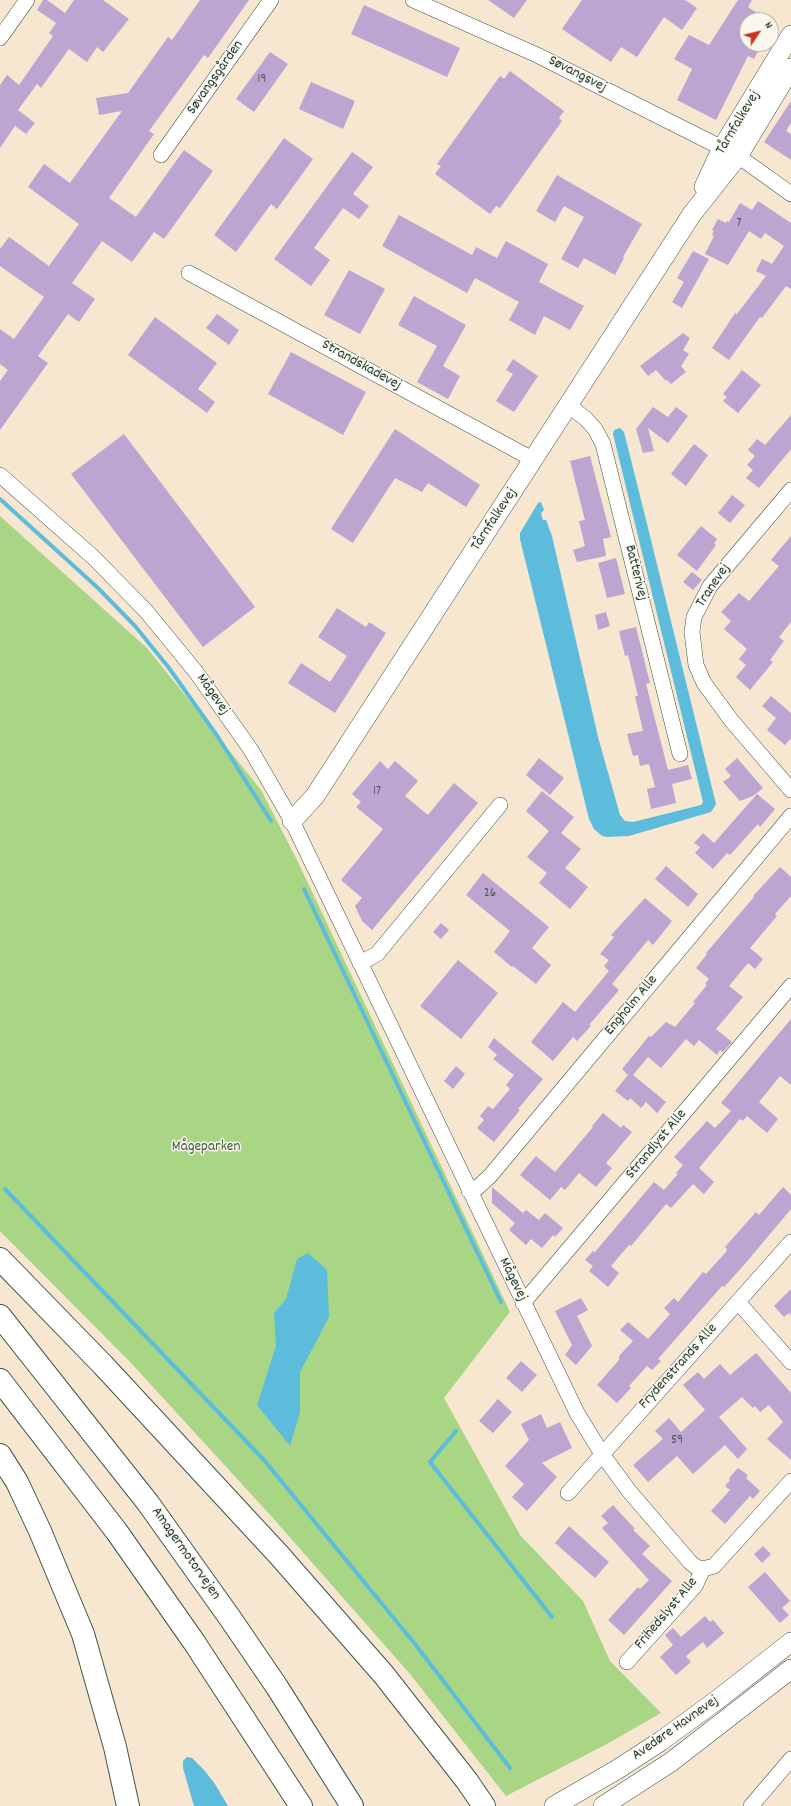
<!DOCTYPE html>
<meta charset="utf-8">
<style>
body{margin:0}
#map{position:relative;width:791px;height:1806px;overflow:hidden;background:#f7e6d0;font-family:Dekko,sans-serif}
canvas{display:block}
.north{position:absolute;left:739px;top:12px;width:40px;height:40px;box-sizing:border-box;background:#fbf7ec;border:1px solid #a3ada2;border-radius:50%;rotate:55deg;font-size:11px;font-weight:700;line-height:16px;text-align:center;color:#1f3d34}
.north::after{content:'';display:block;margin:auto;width:14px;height:18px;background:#c8321e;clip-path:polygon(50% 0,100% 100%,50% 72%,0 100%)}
</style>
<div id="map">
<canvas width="791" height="1806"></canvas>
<div class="north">N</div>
</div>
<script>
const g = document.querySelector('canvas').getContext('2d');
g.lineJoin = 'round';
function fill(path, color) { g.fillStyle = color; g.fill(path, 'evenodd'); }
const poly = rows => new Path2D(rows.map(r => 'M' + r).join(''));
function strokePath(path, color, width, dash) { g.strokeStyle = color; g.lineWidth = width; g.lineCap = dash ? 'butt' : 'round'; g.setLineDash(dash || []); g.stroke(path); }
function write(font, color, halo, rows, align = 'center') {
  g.font = font + ' Dekko,sans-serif'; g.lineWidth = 3; g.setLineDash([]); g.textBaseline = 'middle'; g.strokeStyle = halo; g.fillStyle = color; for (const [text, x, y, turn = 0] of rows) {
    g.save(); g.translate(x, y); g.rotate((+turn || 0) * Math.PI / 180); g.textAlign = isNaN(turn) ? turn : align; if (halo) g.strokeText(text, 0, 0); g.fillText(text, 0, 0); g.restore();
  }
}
fill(poly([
 [0,516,147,648,261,790,298,862,510,1312,444,1398,520,1535,583,1601,610,1661,661,1713,605,1745,506,1796,410,1674,272,1517,132,1364,0,1231]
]), '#a8d684');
fill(poly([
 [620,428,624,432,652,544,716,804,711,812,629,836,607,837,602,836,594,829,589,819,520,539,520,533,538,503,541,502,544,510,541,513,542,517,543,520,546,520,552,536,598,737,620,815,625,821,633,822,701,805,703,802,613,434,614,430],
 [308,1253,327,1270,329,1317,300,1372,300,1412,290,1446,257,1405,276,1346,274,1313,286,1299,297,1259],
 [187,1757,192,1758,204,1770,215,1784,228,1806,194,1806,183,1768,183,1761]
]), '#5dbcdc');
strokePath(poly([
 [0,499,98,588,135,626,169,668,218,737,271,821],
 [304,889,501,1302],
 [5,1189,264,1460,415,1644,510,1768],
 [456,1431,430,1462,552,1617]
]), '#5dbcdc', 4);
fill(poly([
 [43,0,47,0,65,13,74,0,103,0,129,19,103,52,97,47,87,62,69,49,41,88,37,84,18,110,35,123,26,134,15,126,0,148,0,85,7,75,19,85,53,36,49,33,56,23,37,10],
 [200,0,249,0,208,58,204,55,149,131,154,134,109,198,136,217,184,150,213,171,164,239,154,232,132,262,102,241,72,283,95,299,79,322,68,314,38,356,48,363,0,430,0,381,8,370,0,364,0,329,14,339,44,297,0,266,0,249,9,237,49,266,79,224,28,187,44,164,70,183,122,111,99,115,96,98,128,93,168,37,172,40],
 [488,0,527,0,514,18],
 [582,0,685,0,697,8,682,30,664,17,637,57,621,47,611,62,562,29],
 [738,0,752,0,748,7,768,20,747,20,747,44,762,44,754,59,748,56,716,120,677,100,692,69,674,59,689,35,709,45],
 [364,5,460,48,447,77,351,34],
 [270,52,288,64,254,112,236,99],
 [510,71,564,111,559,118,562,121,500,208,496,206,490,214,435,174,441,166,437,164,500,76,504,79],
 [311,82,355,101,343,129,299,109],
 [791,101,791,123,786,131,791,134,791,160,764,142],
 [284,138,313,159,277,209,271,204,236,252,214,235],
 [352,152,373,167,353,194,369,206,359,219,343,208,314,248,330,260,311,286,274,259],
 [557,175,642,224,623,257,624,258,615,275,584,258,578,268,561,259,584,217,564,206,555,222,536,211],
 [758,201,791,223,791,289,786,286,762,318,760,317,729,360,712,348,735,313,737,314,766,276,756,271,762,259,772,264,784,246,765,233,761,239,749,231,728,265,705,254,714,236,712,235,714,231,712,230,718,219,726,223,727,221,729,222,740,203,752,210],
 [399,215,472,255,476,247,497,258,506,241,548,264,539,282,584,306,570,330,544,316,535,335,509,320,519,302,475,278,467,293,382,246],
 [693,251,709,259,682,308,672,302,684,282,677,278],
 [349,270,385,289,360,334,324,315],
 [414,296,466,325,443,366,460,376,448,399,417,382,437,346,398,325],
 [217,314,239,330,229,345,206,328],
 [155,317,217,363,198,389,215,402,207,413,128,355],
 [683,333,690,338,683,350,689,354,681,366,686,372,671,384,667,380,666,381,656,370,648,376,640,366],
 [291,352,366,392,343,435,268,394],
 [513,359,538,376,514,412,496,401,513,374,506,370],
 [742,370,761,385,738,413,723,401,727,397,723,394],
 [653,407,668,417,676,407,688,416,668,443,648,428,654,451,643,453,636,429],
 [791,415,791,449,759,488,746,478,753,470,747,465,755,456,748,450,757,439,765,445],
 [395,429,480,485,466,507,428,483,422,492,395,478,353,543,331,529],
 [124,434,255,607,203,647,71,474],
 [694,444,708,455,686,486,671,474],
 [590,456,611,537,603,539,606,556,577,562,573,550,585,546,579,521,585,520,570,461],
 [732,495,745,505,730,523,718,513],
 [701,526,717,539,714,544,716,545,697,571,677,555],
 [791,536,791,622,779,637,784,641,770,660,773,662,750,690,736,677,746,665,739,659,747,649,724,629,731,621,721,612,739,593,749,601,779,566,771,560],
 [616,558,625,594,607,598,598,563],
 [692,572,702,580,693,590,683,582],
 [337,608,366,627,369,622,386,633,335,713,288,683,301,663,330,682,347,656,318,637],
 [606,612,610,626,598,630,595,615],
 [636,627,650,683,646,684,668,770,688,765,692,779,672,784,676,803,651,809,647,789,655,787,649,764,640,766,638,755,633,756,627,734,643,731,635,696,638,696,628,655,625,656,619,631],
 [771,696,791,713,791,738,785,745,767,730,776,718,762,706],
 [539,758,564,778,550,795,526,775],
 [737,758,763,788,753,796,740,801,723,782,731,776,725,769],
 [380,761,388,769,395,761,418,781,405,796,428,815,454,783,478,803,372,930,362,921,355,906,362,898,341,880,383,829,356,807,361,802,352,794],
 [542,791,574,817,561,833,581,849,565,868,588,887,570,909,539,883,547,873,527,857,549,831,526,811],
 [757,794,775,809,760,827,758,824,730,855,727,853,713,869,695,853,700,847,694,843,703,833,714,843],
 [666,866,698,894,688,907,655,879],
 [780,867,791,877,791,896,775,914,777,916,750,948,763,959,755,969,748,963,729,986,743,997,716,1029,732,1042,723,1052,720,1050,717,1055,699,1040,694,1046,686,1039,661,1068,648,1057,633,1075,666,1102,657,1113,646,1102,641,1108,630,1098,628,1101,615,1091,628,1075,622,1069,649,1036,651,1037,666,1022,675,1027,695,1003,693,1002,707,985,705,984,709,979,696,968,707,954,706,953,754,897,753,896],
 [483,873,549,927,532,948,551,965,536,984,513,966,512,967,494,952,510,931,466,895],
 [645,898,672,921,653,945,648,940,612,984,619,990,589,1025,591,1026,577,1041,573,1037,553,1061,531,1042,563,1002,575,1012,609,971,604,966,609,960,600,954,614,937,611,935],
 [441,923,449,930,441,939,433,932],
 [458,960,498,993,461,1039,420,1006],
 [791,1019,791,1085,780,1076,759,1102,778,1119,767,1133,747,1116,743,1121,740,1119,699,1168,714,1182,704,1194,693,1184,671,1208,666,1204,631,1246,629,1245,611,1266,619,1273,608,1287,589,1271,593,1266,585,1260,593,1251,595,1252,654,1182,664,1190,678,1174,676,1173,683,1165,674,1157,707,1121,715,1128,731,1111,721,1103],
 [494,1038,543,1079,518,1109,520,1110,494,1142,477,1128,484,1120,480,1116,488,1106,493,1109,510,1089,506,1085,514,1075,493,1059,497,1055,488,1047],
 [456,1066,465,1074,453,1089,444,1081],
 [603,1113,621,1128,623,1125,632,1132,606,1163,612,1168,596,1187,579,1173,565,1190,561,1187,550,1200,520,1175,536,1156,555,1172,593,1127,592,1126],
 [492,1187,523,1213,526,1210,539,1220,545,1213,563,1228,555,1237,553,1235,542,1248,531,1239,526,1245,509,1230,515,1223,492,1203],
 [783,1187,791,1195,791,1209,744,1265,724,1287,722,1286,658,1359,661,1361,652,1370,647,1366,629,1386,631,1388,617,1403,597,1385,619,1360,619,1356,633,1341,620,1330,628,1322,648,1339,670,1314,664,1308,674,1298,678,1302,703,1272,706,1274,726,1252,727,1249,725,1247,756,1212,759,1215],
 [791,1289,791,1315,789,1313,784,1317,774,1306],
 [581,1298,588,1310,577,1316,592,1346,576,1365,565,1355,572,1345,555,1311],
 [756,1353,791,1393,791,1460,767,1439,783,1422,769,1405,760,1412,755,1406,753,1408,742,1397,719,1417,747,1449,738,1459,725,1445,693,1474,677,1456,648,1482,633,1465,663,1439,655,1431,669,1418,681,1432,705,1410,683,1385,698,1372,704,1379,720,1364,730,1375],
 [521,1361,537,1375,522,1392,506,1378],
 [498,1399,512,1412,493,1433,479,1421],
 [541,1414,547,1428,560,1422,572,1448,542,1463,557,1477,527,1511,512,1497,524,1484,505,1466,529,1440,521,1424],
 [738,1468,748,1475,746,1478,760,1491,753,1499,750,1496,725,1524,711,1511,730,1490,725,1486,730,1480,729,1478],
 [613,1505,635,1529,633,1530,650,1546,642,1554,672,1581,624,1635,608,1620,638,1587,640,1589,649,1580,602,1528,608,1523,601,1516],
 [569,1526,609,1562,595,1578,555,1543],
 [763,1546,771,1554,762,1563,754,1554],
 [765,1572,790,1601,782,1608,789,1615,780,1623,748,1587],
 [705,1616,710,1622,713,1620,724,1633,707,1648,703,1642,686,1656,691,1662,676,1675,660,1657,673,1645,665,1635,673,1628,681,1637]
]), '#bca5d1');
const minor = poly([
 [413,0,537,55,722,148,738,156,791,194],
 [0,38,27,0],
 [161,155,271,0],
 [189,273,534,460],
 [568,405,586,419,595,429,603,444,680,754],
 [0,475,93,557,146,611,196,672,251,750,292,821,577,1413,602,1454,629,1491,690,1562,696,1567,703,1569],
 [791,490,710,586,694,617,692,632,696,665,704,683,731,720,791,790],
 [360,963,377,954,500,805],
 [469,1191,477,1188,490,1176,791,816],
 [738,1302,791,1362],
 [523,1303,791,986],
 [568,1493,791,1242],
 [627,1662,695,1586,703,1569,714,1566,791,1481],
 [751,1806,791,1759]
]);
const tertiary = poly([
 [704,187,722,148,791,35],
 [292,821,315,796,692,214,738,156,791,68],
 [554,1806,618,1769,661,1741,717,1700,791,1642],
 [603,1806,671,1762,791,1669]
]);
const motorway = poly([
 [0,1259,103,1365,279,1555,384,1675,467,1781,484,1806],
 [0,1316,148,1503,230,1618,277,1687,352,1806],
 [0,1380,117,1532,194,1642,301,1806],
 [0,1455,17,1482,40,1531,83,1634,115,1747,128,1806]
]);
strokePath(minor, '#3f564b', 16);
strokePath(tertiary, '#3f564b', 20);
strokePath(motorway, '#3f564b', 24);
strokePath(minor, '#fff', 15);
strokePath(tertiary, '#fff', 19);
strokePath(motorway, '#fff', 22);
write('13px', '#46575b', null, [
 ["19",262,80],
 ["7",739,224],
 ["17",377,792],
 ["26",490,894],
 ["59",677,1441]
]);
write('15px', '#1f3d34', '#fbf7ec', [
 ["Søvangsvej",577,75,27],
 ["Søvangsgården",216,78,-55],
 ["Tårnfalkevej",739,123,-59],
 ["Strandskadevej",361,366,29],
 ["Tårnfalkevej",495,520,-57],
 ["Batterivej",635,573,76],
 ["Tranevej",714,586,-56],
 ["Mågevej",212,695,55],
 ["Engholm Alle",632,1006,-50],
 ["Strandlyst Alle",657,1145,-50],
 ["Mågevej",512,1280,64],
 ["Frydenstrands Alle",679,1367,-48],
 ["Amagermotorvejen",185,1554,55],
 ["Frihedslyst Alle",667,1614,-50],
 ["Avedøre Havnevej",676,1729,-35]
]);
write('15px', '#3a5c44', '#fbf7ec', [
 ["Mågeparken",206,1148]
]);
</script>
